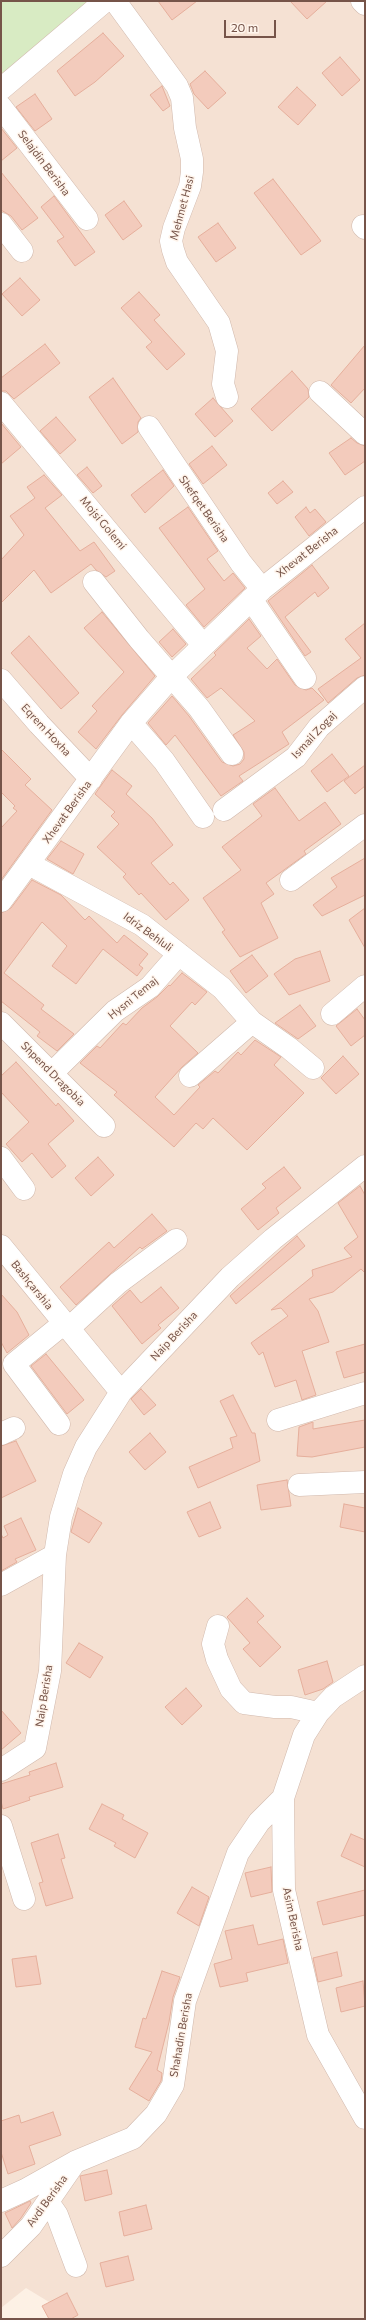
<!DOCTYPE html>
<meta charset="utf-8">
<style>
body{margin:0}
#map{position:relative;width:366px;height:2320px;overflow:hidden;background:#fdf1e5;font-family:Commissioner,sans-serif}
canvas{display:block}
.frame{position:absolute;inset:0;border:2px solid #765449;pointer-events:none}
.scale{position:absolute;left:224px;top:20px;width:52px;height:18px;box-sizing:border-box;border:2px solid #765449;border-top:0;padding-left:5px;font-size:12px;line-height:14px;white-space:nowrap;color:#765449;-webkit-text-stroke:3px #fff5ec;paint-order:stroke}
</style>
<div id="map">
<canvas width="366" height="2320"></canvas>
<div class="frame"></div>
<div class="scale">20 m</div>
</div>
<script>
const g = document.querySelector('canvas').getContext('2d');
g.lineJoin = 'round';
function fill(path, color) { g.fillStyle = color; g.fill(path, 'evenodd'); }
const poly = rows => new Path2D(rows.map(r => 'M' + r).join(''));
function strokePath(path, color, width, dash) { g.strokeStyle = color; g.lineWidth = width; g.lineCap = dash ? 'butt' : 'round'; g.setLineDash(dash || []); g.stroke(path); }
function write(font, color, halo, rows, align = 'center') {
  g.font = font + ' Commissioner,sans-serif'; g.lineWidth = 3; g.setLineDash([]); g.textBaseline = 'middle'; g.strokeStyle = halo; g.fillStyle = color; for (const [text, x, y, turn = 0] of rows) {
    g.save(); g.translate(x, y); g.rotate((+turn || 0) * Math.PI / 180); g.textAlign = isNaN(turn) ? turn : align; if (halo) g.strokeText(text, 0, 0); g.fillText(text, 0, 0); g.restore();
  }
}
fill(poly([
 [1,1,365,1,365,2319,77,2319,26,2288,1,2308]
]), '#f5e1d3');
fill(poly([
 [1,1,88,1,1,76]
]), '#d8ebc3');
const building = poly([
 [158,1,197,1,172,20,158,1],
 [290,1,327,1,307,19,290,1],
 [103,33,124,56,95,82,75,96,57,71,103,33],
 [340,57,360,80,342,96,322,73,340,57],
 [205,71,226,93,208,109,194,94,190,84,205,71],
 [162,86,170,106,163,111,150,95,162,86],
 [297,87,316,105,298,125,278,107,297,87],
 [35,94,52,119,35,131,16,107,35,94],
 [1,128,17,148,1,161,1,128],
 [1,172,38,218,22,230,11,216,1,210,1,172],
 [273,179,321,241,301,255,254,193,273,179],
 [54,196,95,252,75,266,57,241,64,237,41,207,54,196],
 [124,201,142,226,123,240,105,215,124,201],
 [218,223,236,248,216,262,198,237,218,223],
 [20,278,40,300,22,316,2,294,20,278],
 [139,292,160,315,154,320,185,354,167,370,146,347,152,342,121,308,139,292],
 [45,344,60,363,14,399,6,391,1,391,1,378,45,344],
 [365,345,365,388,351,403,331,385,365,345],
 [292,371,308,389,309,397,272,431,251,409,292,371],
 [113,378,141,418,138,422,138,432,122,444,89,397,113,378],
 [213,398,233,421,215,437,195,414,213,398],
 [56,417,76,440,60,454,40,431,56,417],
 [1,423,21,447,1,464,1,423],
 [351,438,357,443,365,446,365,461,345,475,329,453,351,438],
 [212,446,227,465,203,484,189,464,212,446],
 [87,467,102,486,93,493,77,475,87,467],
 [163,470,174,486,145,513,131,495,163,470],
 [44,475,62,495,45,508,80,551,94,542,115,571,106,577,96,570,91,564,51,593,34,570,1,603,1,560,24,535,10,516,35,498,27,487,44,475],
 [283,481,293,492,277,504,268,493,283,481],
 [188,507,218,551,207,559,224,581,233,573,245,588,204,627,186,605,205,589,159,528,188,507],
 [306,507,310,513,315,509,326,522,309,536,295,517,306,507],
 [312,565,329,588,318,597,315,592,285,617,311,652,305,656,268,601,312,565],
 [102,612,155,676,122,715,96,749,78,732,97,711,92,706,124,672,84,628,102,612],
 [249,619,261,636,247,648,267,669,277,659,295,685,306,690,312,688,324,700,282,732,289,744,239,776,243,781,221,796,175,735,166,745,148,723,172,696,189,716,222,762,233,766,240,764,244,759,244,752,233,735,255,721,221,688,207,698,191,679,216,655,214,653,249,619],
 [365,623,365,675,357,678,328,703,318,689,361,658,345,639,365,623],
 [173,629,186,644,172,657,159,642,173,629],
 [29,636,79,693,61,709,11,653,29,636],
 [1,749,31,779,25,785,52,810,1,880,1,828,17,811,13,808,15,806,1,792,1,749],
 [332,754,349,776,327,792,311,771,332,754],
 [365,765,365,786,355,794,344,781,365,765],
 [112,770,132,786,126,794,152,818,173,845,151,863,170,885,173,882,189,900,166,920,141,893,139,895,123,877,126,874,97,847,119,824,111,816,115,812,95,794,112,770],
 [275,788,299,821,325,802,341,824,304,851,306,854,266,883,274,894,261,903,278,938,240,957,222,932,225,930,203,898,241,870,222,847,262,816,253,804,275,788],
 [61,841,84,854,73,874,47,859,61,841],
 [365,858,365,895,322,916,313,905,337,887,331,878,365,858],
 [32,880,61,895,85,920,89,916,117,943,124,935,148,954,139,965,143,968,137,976,103,949,76,984,52,966,67,946,42,922,4,973,44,1005,41,1009,74,1034,57,1051,37,1036,40,1032,1,1001,1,913,11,908,32,880],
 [365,908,365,948,349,920,365,908],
 [320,951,330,981,289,995,274,974,295,959,320,951],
 [252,955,268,976,246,993,230,971,252,955],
 [182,973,207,992,195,1005,192,1002,170,1026,198,1053,182,1067,155,1097,174,1115,200,1087,198,1085,215,1071,218,1073,238,1052,241,1055,255,1040,281,1057,274,1065,304,1093,247,1150,213,1118,203,1129,196,1123,174,1147,114,1095,117,1092,80,1063,97,1046,100,1048,123,1023,126,1025,142,1008,157,997,169,985,170,986,182,973],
 [300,1005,316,1026,298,1039,275,1023,300,1005],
 [357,1009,365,1020,365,1035,351,1046,336,1026,357,1009],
 [343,1056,359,1074,336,1094,321,1078,343,1056],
 [16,1062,56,1106,58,1103,74,1121,48,1144,66,1166,52,1178,32,1153,22,1162,6,1144,29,1122,1,1092,1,1076,16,1062],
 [98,1157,114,1175,91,1196,75,1178,98,1157],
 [284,1167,301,1188,276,1208,279,1213,258,1230,241,1209,266,1188,262,1184,284,1167],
 [360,1186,365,1195,365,1273,361,1269,333,1292,309,1299,318,1311,329,1342,302,1351,316,1395,302,1400,296,1380,275,1387,263,1352,259,1355,251,1343,288,1316,281,1308,271,1310,313,1276,312,1270,352,1257,344,1248,358,1237,338,1203,360,1186],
 [152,1214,167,1231,142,1249,140,1247,76,1305,60,1287,109,1242,114,1248,152,1214],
 [297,1236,305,1246,236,1304,230,1296,297,1236],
 [161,1287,179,1308,158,1325,161,1328,142,1344,112,1306,130,1290,141,1303,161,1287],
 [1,1294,17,1312,29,1335,7,1353,1,1342,1,1294],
 [365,1344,365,1372,344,1378,336,1352,365,1344],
 [46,1354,84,1400,67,1414,31,1366,46,1354],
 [141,1389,156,1405,144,1415,131,1399,141,1389],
 [233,1395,252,1433,255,1433,260,1461,198,1488,189,1467,233,1448,230,1438,237,1436,220,1401,233,1395],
 [365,1420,365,1447,312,1457,297,1456,299,1427,313,1422,313,1429,365,1420],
 [150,1433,166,1452,145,1470,129,1452,150,1433],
 [16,1441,36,1481,1,1498,1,1446,16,1441],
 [287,1480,291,1506,261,1510,257,1485,287,1480],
 [210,1502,221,1528,199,1537,187,1512,210,1502],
 [344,1504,365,1508,365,1532,340,1527,344,1504],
 [78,1508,102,1523,89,1543,71,1532,78,1508],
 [21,1518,36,1550,15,1559,17,1562,1,1571,1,1534,3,1538,8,1535,4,1526,21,1518],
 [247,1598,264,1616,257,1622,281,1647,260,1667,243,1649,250,1643,227,1617,247,1598],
 [79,1643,103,1657,90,1678,66,1663,79,1643],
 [327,1661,333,1682,323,1689,305,1695,298,1670,327,1661],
 [186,1688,202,1706,182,1725,165,1707,186,1688],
 [1,1710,21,1733,1,1750,1,1710],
 [56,1763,63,1787,29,1797,30,1800,3,1809,1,1801,1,1784,30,1775,29,1772,56,1763],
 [102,1804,124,1815,122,1819,148,1833,135,1858,114,1846,116,1843,89,1829,102,1804],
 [58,1834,65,1858,61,1859,73,1898,46,1906,39,1883,43,1882,31,1843,58,1834],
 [351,1834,365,1840,365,1867,341,1856,351,1834],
 [271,1867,272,1892,251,1897,245,1873,271,1867],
 [192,1887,209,1897,199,1926,177,1913,192,1887],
 [365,1890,365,1915,323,1925,317,1902,365,1890],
 [253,1925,258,1945,283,1939,288,1963,246,1973,248,1981,220,1987,214,1964,232,1959,225,1931,253,1925],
 [337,1952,342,1976,318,1982,313,1958,337,1952],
 [36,1956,41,1984,16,1987,12,1959,36,1956],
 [162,1971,180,1977,173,1997,169,2022,157,2070,162,2073,161,2081,149,2101,129,2089,152,2052,135,2047,143,2018,146,2019,162,1971],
 [363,1981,365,2006,341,2012,336,1988,363,1981],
 [53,2112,61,2135,29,2146,35,2164,8,2174,1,2152,1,2121,19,2115,21,2123,53,2112],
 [107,2170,112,2194,85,2201,80,2176,107,2170],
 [30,2201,31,2203,21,2218,12,2228,5,2213,30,2201],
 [146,2205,152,2229,124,2236,119,2212,146,2205],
 [128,2256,134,2280,106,2287,100,2263,128,2256],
 [67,2293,78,2315,71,2319,49,2319,42,2306,67,2293]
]);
fill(building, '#f3cbbc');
strokePath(building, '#e6af9c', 1);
const minor = poly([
 [115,1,177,86,182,98,185,128,192,159,192,172,190,186,174,228,171,241,173,250,177,262,219,323,227,351,223,384,227,397],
 [362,1,365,4],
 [1,89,105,1],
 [1,107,87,219],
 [1,224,22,251],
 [363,226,365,228],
 [320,392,365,434],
 [1,403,203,645],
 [149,427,241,563,262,589],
 [94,582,139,639,199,708,232,754],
 [251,599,305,678],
 [1,680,39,724,91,779],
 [131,723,164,761,203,817],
 [224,810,296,757,319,727,365,687],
 [29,864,142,925,222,988,252,1022,289,1048,313,1068],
 [291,880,365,825],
 [1,901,131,723,172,676,262,589,365,507],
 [332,1014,365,986],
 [1,1023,104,1126],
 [52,1073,115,1011,150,987,179,954],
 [190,1076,252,1022],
 [1,1158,24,1189],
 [1,1246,121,1392],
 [68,1329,118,1283,176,1240],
 [278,1420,365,1393],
 [59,1424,14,1364,63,1324],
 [1,1434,14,1428],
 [299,1485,365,1482],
 [1,1585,55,1555,61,1517,74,1474,86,1447,121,1392,230,1277,273,1239,365,1166],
 [218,1626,213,1644,217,1659,231,1689,244,1703,275,1707,291,1707,318,1713],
 [365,1676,333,1697,318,1713,304,1735,283,1798,284,1890,318,2035,365,2118],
 [1,1770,35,1748,50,1671,55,1555],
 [1,1826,24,1899],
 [1,2201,25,2190,75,2162,133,2138,156,2114,173,2085,185,2001,238,1853,259,1822,283,1798],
 [48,2202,57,2215,76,2266],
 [1,2256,31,2226,73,2165]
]);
strokePath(minor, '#d1b9ad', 23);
strokePath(minor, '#fff', 22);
write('11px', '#765449', '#fff5ec', [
 ["Selajdin Berisha",44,163,53],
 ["Mehmet Hasi",182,208,-75],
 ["Shefqet Berisha",204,509,55],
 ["Mojsi Golemi",103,523,50],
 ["Xhevat Berisha",307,552,-38],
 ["Eqrem Hoxha",46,730,47],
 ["Ismail Zogaj",314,735,-47],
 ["Xhevat Berisha",67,812,-54],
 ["Idriz Behluli",148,932,36],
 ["Hysni Temaj",133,998,-39],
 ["Shpend Dragobia",53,1074,45],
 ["Bashçarshia",32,1285,51],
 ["Naip Berisha",174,1336,-47],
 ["Naip Berisha",44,1696,-81],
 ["Asim Berisha",293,1919,78],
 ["Shahadin Berisha",181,2035,-80],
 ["Avdi Berisha",47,2201,-54]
]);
</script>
